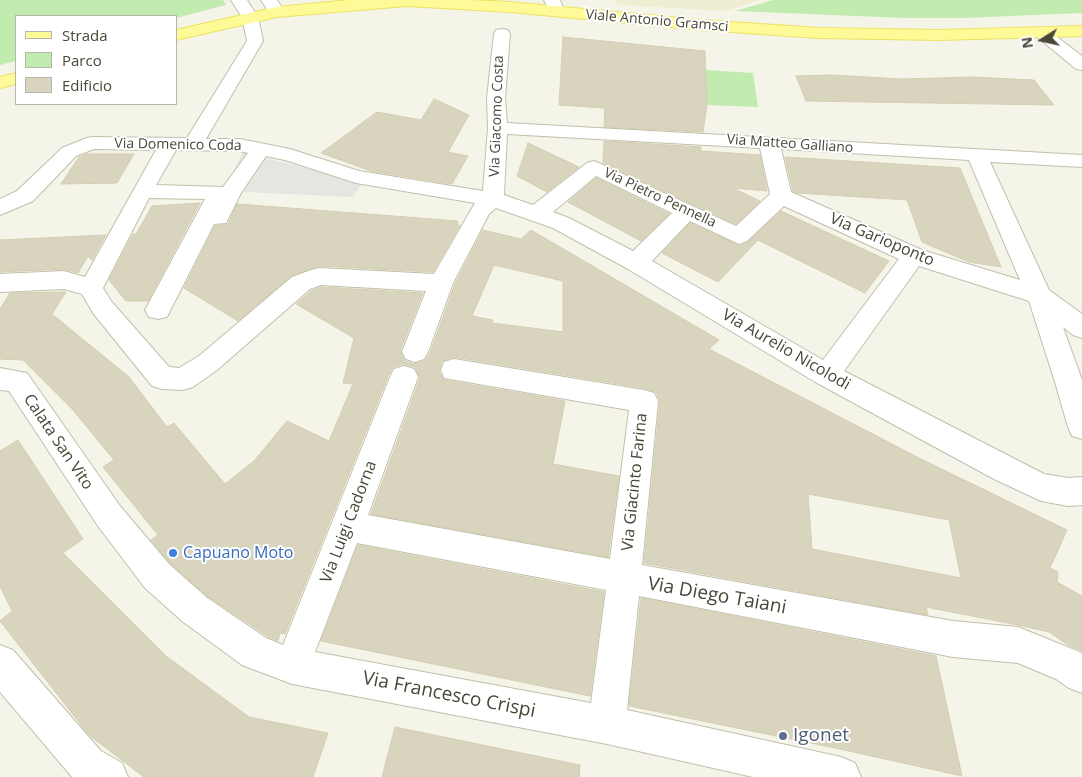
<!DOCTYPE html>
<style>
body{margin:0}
#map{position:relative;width:1082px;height:777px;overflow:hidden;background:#f5f4e9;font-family:"Open Sans",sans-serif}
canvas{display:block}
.legend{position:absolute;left:15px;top:15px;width:162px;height:90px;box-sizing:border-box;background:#fff;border:1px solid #b6b5af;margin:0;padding:6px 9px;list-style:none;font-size:15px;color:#494737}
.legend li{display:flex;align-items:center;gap:10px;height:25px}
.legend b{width:25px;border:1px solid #b6b5af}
.north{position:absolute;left:1017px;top:15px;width:50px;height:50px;-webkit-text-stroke:4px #fff;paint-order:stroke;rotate:260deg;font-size:14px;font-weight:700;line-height:20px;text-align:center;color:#494737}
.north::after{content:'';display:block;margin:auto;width:18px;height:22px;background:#494737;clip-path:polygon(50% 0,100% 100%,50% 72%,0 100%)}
</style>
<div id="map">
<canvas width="1082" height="777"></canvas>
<ul class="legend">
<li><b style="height:6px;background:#fffa98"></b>Strada</li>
<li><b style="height:14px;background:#c2ebb0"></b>Parco</li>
<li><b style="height:14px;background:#d8d4bd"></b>Edificio</li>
</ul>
<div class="north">N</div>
</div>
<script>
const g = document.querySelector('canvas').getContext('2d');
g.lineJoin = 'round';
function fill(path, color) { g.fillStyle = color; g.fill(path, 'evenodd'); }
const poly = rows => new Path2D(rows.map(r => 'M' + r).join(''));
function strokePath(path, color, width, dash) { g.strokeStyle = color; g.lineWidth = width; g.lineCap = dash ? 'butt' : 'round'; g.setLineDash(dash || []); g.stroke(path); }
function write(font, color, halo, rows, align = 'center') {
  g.font = font + ' "Open Sans",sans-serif'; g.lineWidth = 4; g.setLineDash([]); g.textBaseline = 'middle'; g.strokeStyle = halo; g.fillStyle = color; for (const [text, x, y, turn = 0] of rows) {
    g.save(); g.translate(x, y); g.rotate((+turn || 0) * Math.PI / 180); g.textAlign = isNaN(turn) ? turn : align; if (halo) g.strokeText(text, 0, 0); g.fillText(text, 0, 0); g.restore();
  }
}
fill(poly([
 [613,0,760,0,726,11,619,5]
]), '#efeed2');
fill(poly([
 [0,0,223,0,226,5,176,18,176,16,16,16,16,61,0,65],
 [773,0,1082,0,1082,13,964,18,904,18,735,11],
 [706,70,753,73,758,107,707,105]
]), '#c2ebb0');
fill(poly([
 [243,152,363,183,352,197,224,191]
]), '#e6e5e1');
const building = poly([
 [563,37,705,51,707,105,703,132,604,127,605,108,559,105,563,37],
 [832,75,902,79,972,77,1034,80,1054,105,806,101,796,76,832,75],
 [434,99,469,115,448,152,468,156,452,184,371,171,321,153,377,112,421,120,434,99],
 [604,141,701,147,701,151,760,155,767,191,733,188,760,201,736,224,603,163,604,141],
 [528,143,579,167,547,192,517,176,528,143],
 [87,154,134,154,117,183,61,184,79,157,87,154],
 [785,157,960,168,1001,267,969,262,922,242,907,200,798,193,793,191,785,157],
 [596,178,669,214,641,241,568,202,596,178],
 [200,203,148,301,126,301,109,280,133,234,136,234,152,206,200,203],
 [237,204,458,221,457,225,460,225,433,272,319,266,291,276,238,321,184,288,215,226,228,224,237,204],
 [781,211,889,261,865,293,758,240,718,282,662,253,690,223,740,246,748,242,781,211],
 [483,230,521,239,531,230,719,340,709,349,919,458,1067,530,1050,568,1058,572,1057,582,1082,596,1082,651,1068,645,1049,632,1018,625,926,607,928,615,644,563,660,401,656,392,644,388,454,357,442,361,439,371,444,380,565,401,553,464,619,476,608,557,371,514,420,378,415,367,403,364,393,367,388,376,285,634,280,633,278,641,267,636,207,596,170,563,151,540,158,535,103,467,114,460,73,410,23,360,0,359,0,309,10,293,66,292,52,314,129,377,167,427,174,423,225,484,254,461,287,421,329,441,353,384,343,383,354,338,296,304,311,291,321,287,423,293,400,351,405,361,414,364,425,361,430,353,455,284,483,230],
 [494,265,563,281,563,332,492,323,493,320,472,316,494,265],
 [808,494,949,520,961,578,812,549,808,494],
 [106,235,92,260,88,256,78,273,64,269,0,272,0,240,106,235],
 [18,440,83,539,63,553,166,656,249,717,328,733,313,777,144,777,89,735,0,621,12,611,0,586,0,451,18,440],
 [358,545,604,592,590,696,321,641,358,545],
 [641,598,936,656,962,776,835,748,629,706,641,598],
 [395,727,580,765,579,777,382,777,395,727]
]);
fill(building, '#d8d4bd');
strokePath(building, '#d3ceb0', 1);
const minor = poly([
 [231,0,247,0,258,17,263,41,206,139,240,139,290,149,359,171,483,191,488,128,487,98,494,34,496,30,502,29,508,30,510,34,505,98,507,123,1082,155,1082,167,990,162,1049,290,1082,314,1082,338,1073,335,1063,327,1082,380,1082,439,1072,436,1068,427,1055,382,1029,301,919,266,844,371,1044,474,1068,478,1082,477,1082,505,1068,506,1041,501,994,479,817,383,628,269,553,228,496,208,489,214,453,283,428,352,424,359,415,362,406,359,402,352,426,291,321,285,310,289,217,370,193,387,183,390,162,389,152,386,93,313,82,294,64,289,0,292,0,274,64,271,85,277,156,150,94,149,76,156,33,201,0,215,0,199,17,191,62,148,84,139,91,137,187,138,247,41,242,17,231,0],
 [507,134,760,148,770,194,736,226,594,161,587,163,533,205,504,195,507,134],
 [781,149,969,160,1020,280,922,250,791,192,781,149],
 [176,150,240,151,248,153,223,187,156,185,176,150],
 [266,156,285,160,356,183,475,203,434,274,319,268,311,270,292,277,199,356,179,368,169,367,111,301,103,288,149,198,205,199,145,310,149,317,158,319,167,317,214,224,226,223,241,193,266,156],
 [596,176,672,213,633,251,569,218,553,212,596,176],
 [784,206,899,259,823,360,652,261,690,221,739,244,747,241,784,206],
 [261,0,277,0,285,12,283,15,277,17,271,15,261,0],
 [544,0,560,0,565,12,563,15,551,15,544,0],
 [1042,28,1048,30,1082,56,1082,70,1076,69,1036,36,1034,33,1036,30,1042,28],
 [454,359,644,390,654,393,658,401,642,565,953,621,1018,627,1082,653,1082,693,1069,688,1056,679,1018,663,953,657,639,596,627,710,841,757,855,763,861,777,753,777,607,744,292,684,242,665,182,621,145,588,98,526,9,391,0,390,0,368,27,373,120,506,169,564,206,597,266,638,283,645,390,377,394,369,404,366,414,369,418,377,368,515,610,559,629,410,444,378,441,370,444,362,454,359],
 [357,543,606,590,591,703,315,652,357,543],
 [0,645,13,650,101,751,122,763,128,777,72,777,0,692,0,645]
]);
const major = poly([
 [349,0,470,0,510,2,701,20,820,28,940,30,1082,26,1082,36,940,40,820,38,701,30,510,12,407,6,277,17,176,40,176,30,277,7,349,0],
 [16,73,16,84,0,88,0,77,16,73]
]);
strokePath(minor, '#c1bfab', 2);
strokePath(major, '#ebe262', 2);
fill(minor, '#fff');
fill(major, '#fffa98');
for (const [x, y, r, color] of [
 [173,553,5,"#3f7fe0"],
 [783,736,5,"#5c6f8a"]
]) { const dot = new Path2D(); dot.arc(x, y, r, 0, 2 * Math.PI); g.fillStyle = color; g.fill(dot); strokePath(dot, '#fff', 2); }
write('14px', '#494737', '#fff', [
 ["Viale Antonio Gramsci",657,21,5],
 ["Via Giacomo Costa",497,116,-88],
 ["Via Matteo Galliano",790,144,4],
 ["Via Domenico Coda",178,145,1],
 ["Via Pietro Pennella",660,198,25]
]);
write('16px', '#494737', '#fff', [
 ["Via Garioponto",882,240,23],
 ["Via Aurelio Nicolodi",786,350,30],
 ["Calata San Vito",58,442,56],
 ["Via Giacinto Farina",635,482,-84],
 ["Via Luigi Cadorna",349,522,-69]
]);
write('16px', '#366cbe', '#fff', [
 ["Capuano Moto",183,553]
], 'left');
write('19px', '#494737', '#fff', [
 ["Via Diego Taiani",717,596,10],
 ["Via Francesco Crispi",449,695,11]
]);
write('19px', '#4e5e75', '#fff', [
 ["Igonet",793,736]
], 'left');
</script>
